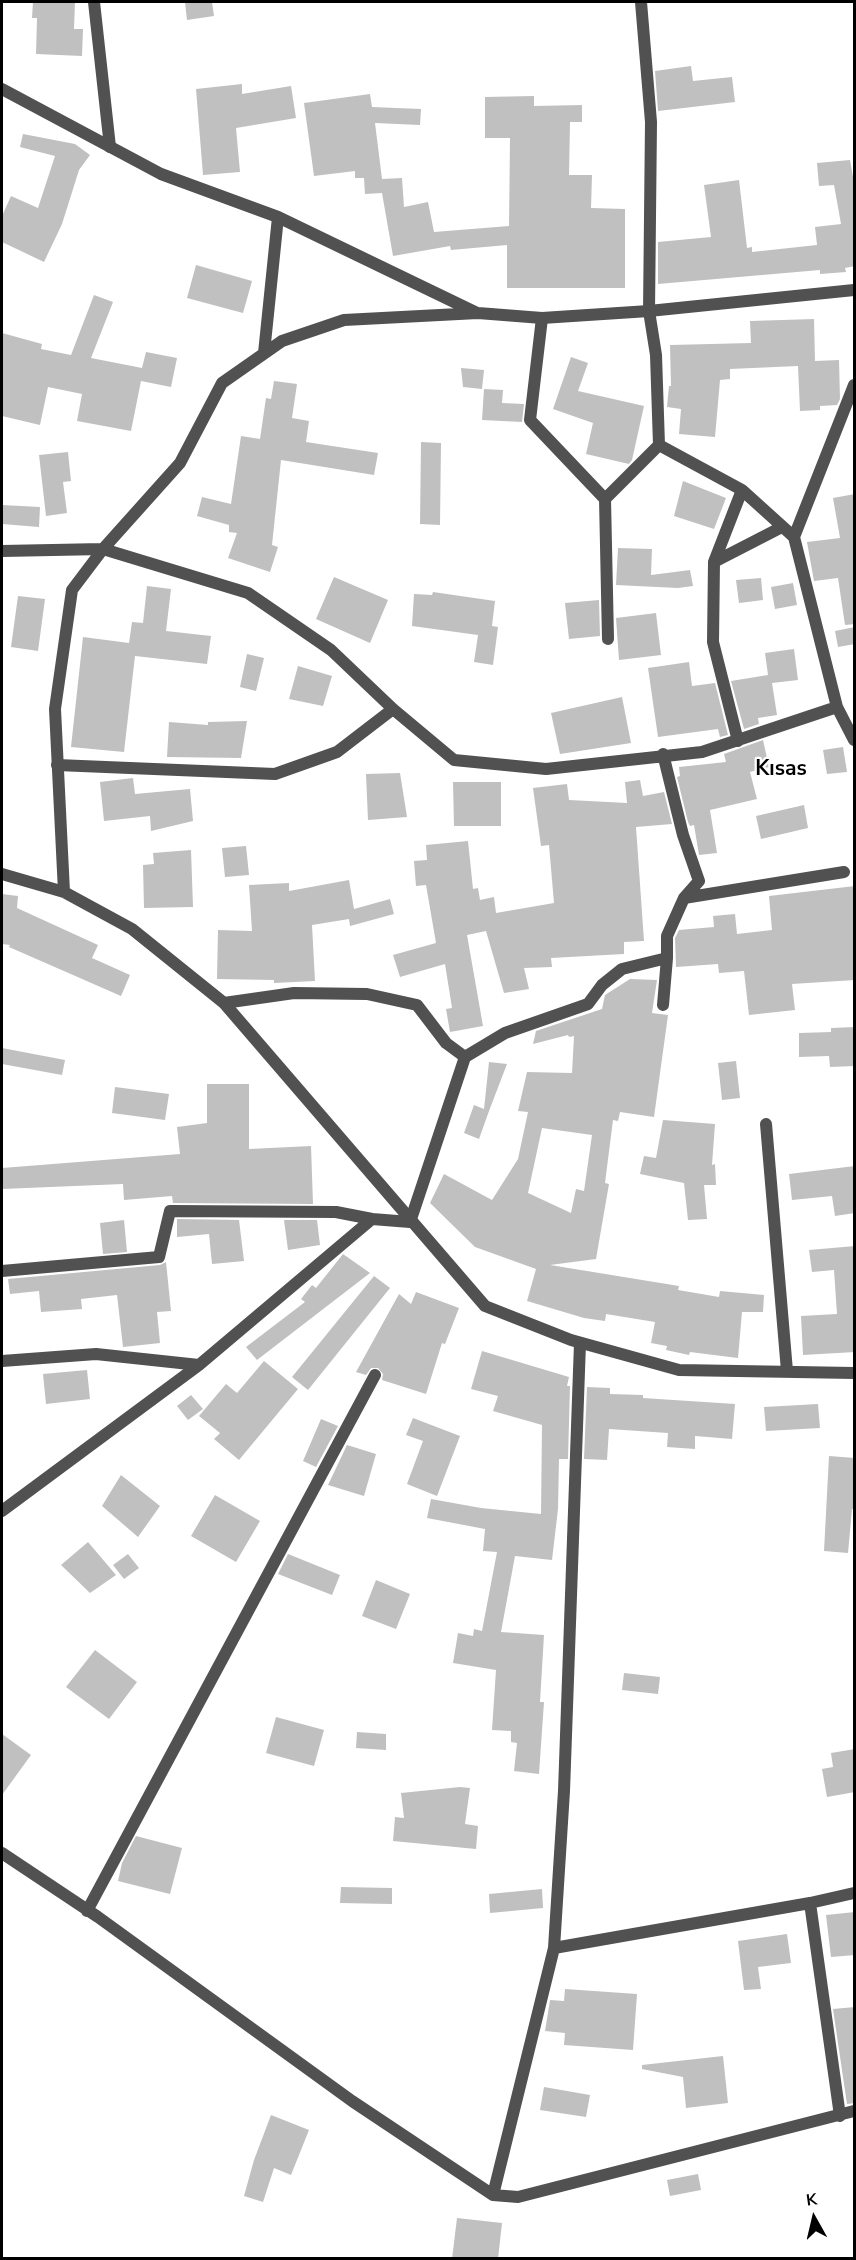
<!DOCTYPE html>
<meta charset="utf-8">
<style>
body{margin:0}
#map{position:relative;width:856px;height:2260px;overflow:hidden;background:#fff;font-family:"Nunito Sans",sans-serif}
canvas{display:block}
.frame{position:absolute;inset:0;border:3px solid #000;pointer-events:none}
.north{position:absolute;left:784px;top:2188px;width:60px;height:60px;-webkit-text-stroke:4px #fff;paint-order:stroke;rotate:352deg;font-size:16px;font-weight:700;line-height:24px;text-align:center;color:#000}
.north::after{content:'';display:block;margin:auto;width:21px;height:27px;background:#000;clip-path:polygon(50% 0,100% 100%,50% 72%,0 100%)}
</style>
<div id="map">
<canvas width="856" height="2260"></canvas>
<div class="frame"></div>
<div class="north">K</div>
</div>
<script>
const g = document.querySelector('canvas').getContext('2d');
g.lineJoin = 'round';
function fill(path, color) { g.fillStyle = color; g.fill(path, 'evenodd'); }
const poly = rows => new Path2D(rows.map(r => 'M' + r).join(''));
function strokePath(path, color, width, dash) { g.strokeStyle = color; g.lineWidth = width; g.lineCap = dash ? 'butt' : 'round'; g.setLineDash(dash || []); g.stroke(path); }
function write(font, color, halo, rows, align = 'center') {
  g.font = font + ' "Nunito Sans",sans-serif'; g.lineWidth = 4.5; g.setLineDash([]); g.textBaseline = 'middle'; g.strokeStyle = halo; g.fillStyle = color; for (const [text, x, y, turn = 0] of rows) {
    g.save(); g.translate(x, y); g.rotate((+turn || 0) * Math.PI / 180); g.textAlign = isNaN(turn) ? turn : align; if (halo) g.strokeText(text, 0, 0); g.fillText(text, 0, 0); g.restore();
  }
}
fill(poly([
 [33,2,75,2,74,29,83,29,82,56,36,54,37,18,32,18],
 [185,2,212,2,214,16,187,20],
 [691,66,693,81,732,77,735,102,658,111,655,71],
 [242,84,242,94,291,86,296,118,236,128,240,172,203,175,196,89],
 [370,94,372,107,421,109,420,125,375,123,382,179,402,178,404,207,428,202,434,232,509,226,510,138,485,138,485,97,534,96,534,106,582,105,582,122,570,122,569,175,592,175,591,208,625,209,625,288,507,288,507,245,451,250,450,246,393,256,382,193,365,194,364,178,355,178,355,171,314,176,304,103],
 [23,134,75,144,90,155,79,170,62,224,44,262,2,242,2,216,11,196,38,208,55,156,20,147],
 [850,160,855,188,855,266,845,268,846,272,820,274,820,270,658,284,658,242,711,237,704,185,739,180,747,248,752,247,752,252,817,245,815,227,841,224,834,185,819,186,817,163],
 [196,265,252,281,243,313,187,298],
 [94,295,113,302,91,358,142,368,146,352,177,358,171,387,141,381,131,431,77,421,82,394,48,387,40,425,2,416,2,333,42,344,41,349,71,355],
 [814,319,815,361,839,360,840,399,837,405,820,406,820,410,800,411,798,366,730,369,730,379,720,380,715,437,679,434,681,409,667,407,669,386,671,386,670,345,751,343,750,321],
 [571,357,588,363,578,391,644,406,632,460,629,464,586,454,593,423,553,409],
 [461,368,484,370,482,389,463,387],
 [274,381,297,384,292,418,309,421,306,442,378,453,374,475,281,460,272,545,278,547,270,572,228,558,237,533,229,532,229,525,197,516,202,497,231,504,241,436,260,439,266,398,271,399],
 [484,389,503,390,502,403,524,404,522,422,482,420],
 [421,442,441,443,440,525,420,524],
 [68,452,71,481,63,482,67,513,46,516,39,455],
 [683,481,726,498,714,529,674,516],
 [855,494,855,624,845,625,838,578,814,581,807,542,840,538,833,498],
 [2,505,40,507,39,527,2,524],
 [618,548,652,549,651,575,690,570,693,586,678,588,616,585],
 [334,577,388,600,370,643,316,619],
 [761,578,763,600,739,603,736,580],
 [793,583,797,605,775,609,771,587],
 [147,586,171,589,166,631,211,636,207,664,135,656,124,752,71,747,83,637,129,643,132,622,143,623],
 [433,592,495,601,492,626,498,627,493,665,474,662,478,635,412,626,414,594,432,595],
 [18,596,45,599,38,651,11,647],
 [599,600,600,636,569,639,565,603],
 [656,613,661,655,619,660,616,618],
 [855,627,855,644,838,647,835,631],
 [794,649,798,680,772,683,777,715,758,718,759,724,744,729,731,681,768,675,765,653],
 [247,654,264,658,256,691,240,687],
 [689,662,692,686,715,683,728,735,720,737,718,729,658,737,648,668],
 [298,666,332,676,323,706,289,699],
 [622,697,631,743,560,754,551,713],
 [247,721,241,758,167,757,169,722,208,725,208,722],
 [763,740,769,767,750,772,757,799,710,810,717,853,699,855,694,825,690,826,688,822,677,777,680,776,679,767,726,762,724,754],
 [843,747,847,772,827,774,823,750],
 [400,773,407,817,368,820,366,774],
 [133,778,135,794,190,789,193,821,151,831,150,816,104,821,100,782],
 [640,780,643,796,664,792,672,824,636,827,644,941,624,942,624,954,551,958,552,967,524,968,529,989,504,993,486,931,467,935,483,1026,450,1032,446,1009,452,1008,445,964,400,977,393,955,436,943,426,885,416,886,414,861,427,860,426,845,468,841,473,889,478,888,480,900,494,897,496,913,554,903,549,845,541,846,533,788,567,784,569,800,627,803,625,782],
 [453,782,501,782,501,826,454,826],
 [804,805,808,828,761,839,756,816],
 [246,846,249,875,225,877,222,848],
 [191,850,193,907,144,908,143,865,154,864,153,853],
 [349,880,354,909,390,899,394,914,350,926,349,919,312,925,315,981,274,983,274,980,217,979,218,930,252,931,249,885,289,883,289,891],
 [855,886,855,980,792,984,795,1010,749,1015,744,971,719,973,718,964,676,967,675,938,679,930,714,927,713,916,735,914,737,934,772,930,769,896],
 [2,894,18,896,17,908,98,945,92,958,130,975,121,996,9,947,10,945,2,944],
 [630,979,657,980,652,1013,668,1015,654,1117,620,1112,618,1121,613,1120,605,1183,609,1184,596,1259,550,1265,679,1286,678,1290,719,1297,720,1291,764,1295,763,1312,742,1312,738,1358,690,1352,689,1355,666,1350,667,1346,651,1343,655,1322,606,1314,605,1321,584,1318,527,1301,536,1269,475,1247,430,1203,444,1174,492,1200,518,1159,528,1112,518,1111,527,1072,572,1073,574,1036,569,1037,568,1035,533,1044,536,1031,602,1009,605,995],
 [542,1128,592,1135,584,1191,576,1189,571,1213,528,1193],
 [855,1027,855,1066,830,1067,829,1056,799,1057,799,1033,831,1032,831,1028],
 [2,1048,65,1060,62,1075,2,1064],
 [736,1061,740,1098,722,1100,718,1063],
 [489,1062,507,1064,489,1111,486,1110,489,1111,479,1139,464,1133,474,1105,484,1109],
 [207,1084,249,1084,249,1149,311,1146,313,1204,173,1203,172,1196,124,1200,123,1184,2,1189,2,1168,180,1154,177,1127,207,1123],
 [115,1087,169,1094,165,1120,112,1113],
 [663,1120,715,1124,712,1165,715,1164,716,1185,704,1185,707,1219,688,1220,684,1183,640,1174,644,1156,656,1158],
 [855,1166,855,1213,835,1216,832,1196,792,1200,789,1174],
 [177,1219,239,1220,244,1261,212,1264,209,1234,177,1237],
 [124,1220,127,1252,103,1254,100,1223],
 [284,1220,317,1220,320,1245,288,1250],
 [855,1246,855,1352,803,1355,801,1316,837,1314,834,1270,812,1272,809,1250],
 [343,1254,370,1273,257,1360,246,1347,305,1302,301,1299,312,1285,316,1288],
 [166,1262,171,1311,157,1312,160,1343,123,1347,117,1295,81,1299,82,1309,41,1312,39,1291,10,1294,8,1279,160,1265],
 [374,1276,390,1288,308,1390,292,1377],
 [416,1292,459,1308,445,1344,442,1343,426,1394,382,1380,383,1374,378,1368,371,1368,366,1375,356,1372,399,1294,411,1304],
 [482,1351,569,1377,567,1386,570,1386,568,1459,559,1459,558,1509,552,1560,515,1556,501,1632,544,1635,540,1702,544,1702,539,1774,514,1771,517,1743,511,1742,511,1731,492,1730,496,1670,453,1663,458,1633,473,1636,474,1629,482,1631,497,1552,483,1551,485,1529,427,1518,431,1499,481,1508,541,1514,542,1425,493,1411,498,1396,471,1389],
 [264,1361,298,1389,239,1460,214,1439,220,1433,199,1416,226,1384,237,1393],
 [87,1370,90,1399,46,1404,43,1374],
 [587,1387,610,1388,610,1394,643,1395,643,1398,735,1404,732,1439,695,1436,695,1449,667,1447,668,1433,609,1429,607,1460,584,1459],
 [191,1395,203,1409,188,1420,177,1406],
 [818,1404,820,1428,766,1431,764,1407],
 [413,1418,460,1436,437,1496,407,1484,423,1441,406,1435],
 [321,1419,338,1426,316,1467,303,1461],
 [347,1445,376,1454,364,1496,328,1485],
 [829,1456,855,1458,855,1509,852,1509,848,1553,824,1551],
 [121,1475,160,1506,138,1537,102,1506],
 [215,1495,260,1521,236,1562,191,1536],
 [88,1542,116,1575,90,1593,61,1565],
 [128,1554,139,1568,124,1579,113,1565],
 [288,1554,340,1575,332,1595,278,1574],
 [376,1580,410,1594,396,1629,362,1616],
 [95,1650,137,1682,109,1719,66,1687],
 [624,1673,660,1677,658,1694,622,1690],
 [276,1717,324,1730,314,1766,266,1753],
 [357,1732,386,1734,386,1750,356,1748],
 [2,1734,31,1755,2,1795],
 [855,1749,855,1792,827,1797,822,1769,833,1767,831,1753],
 [460,1787,470,1788,465,1824,478,1826,476,1849,393,1841,395,1817,404,1818,401,1793],
 [136,1836,182,1848,170,1894,118,1881,122,1863],
 [341,1887,392,1888,392,1904,340,1903],
 [542,1889,543,1908,490,1913,489,1894],
 [855,1912,855,1955,831,1957,826,1915],
 [787,1934,791,1963,758,1967,761,1989,744,1990,738,1941],
 [565,1989,637,1994,633,2050,564,2045,565,2033,545,2031,550,2000,564,2001],
 [855,2007,855,2103,847,2104,833,2009],
 [723,2056,728,2103,686,2108,683,2077,642,2069,642,2065],
 [544,2087,590,2095,586,2117,540,2110],
 [271,2115,309,2130,291,2175,274,2168,263,2202,244,2196,254,2160],
 [698,2174,701,2190,670,2196,667,2180],
 [457,2218,502,2223,498,2259,452,2259]
]), '#c0c0c0');
strokePath(poly([
 [94,2,110,147],
 [641,2,651,122,649,311,656,355,659,445],
 [542,318,530,420,605,499,659,445,742,490,794,537],
 [605,499,608,639],
 [103,549,248,593,331,650,393,709,454,760,546,769,702,752,837,707,794,537,854,385],
 [714,562,782,527],
 [837,707,854,740],
 [738,741,713,642,714,562,742,490],
 [57,765,275,774,337,752,393,709],
 [684,898,844,872],
 [224,1003,294,993,367,994,417,1005,446,1043,465,1057],
 [663,1005,667,958],
 [766,1124,787,1371],
 [2,1271,159,1257,170,1211,336,1212,372,1219],
 [2,1361,96,1354,199,1365],
 [2,1511,199,1365,372,1219,410,1222,465,1057,505,1033,588,1004,602,985,622,969,667,958,667,936,684,898,699,881,683,835,663,754],
 [2,1853,98,1917,352,2101,493,2195,518,2197,854,2111],
 [810,1903,840,2116],
 [87,1911,375,1375],
 [554,1948,810,1903,854,1893],
 [493,2195,554,1948,564,1791,580,1343]
]), '#515151', 12);
strokePath(poly([
 [2,89,161,174,278,217,477,313],
 [264,353,278,217],
 [2,551,103,549],
 [2,874,64,892,132,929,224,1003,485,1306,571,1340,679,1370,854,1373],
 [64,892,55,709,72,590,103,549,180,463,222,383,282,341,344,320,478,313,542,318,649,311,854,290]
]), '#515151', 12);
write('bold 21px', '#000', '#fff', [
 ["Kısas",781,770]
]);
</script>
